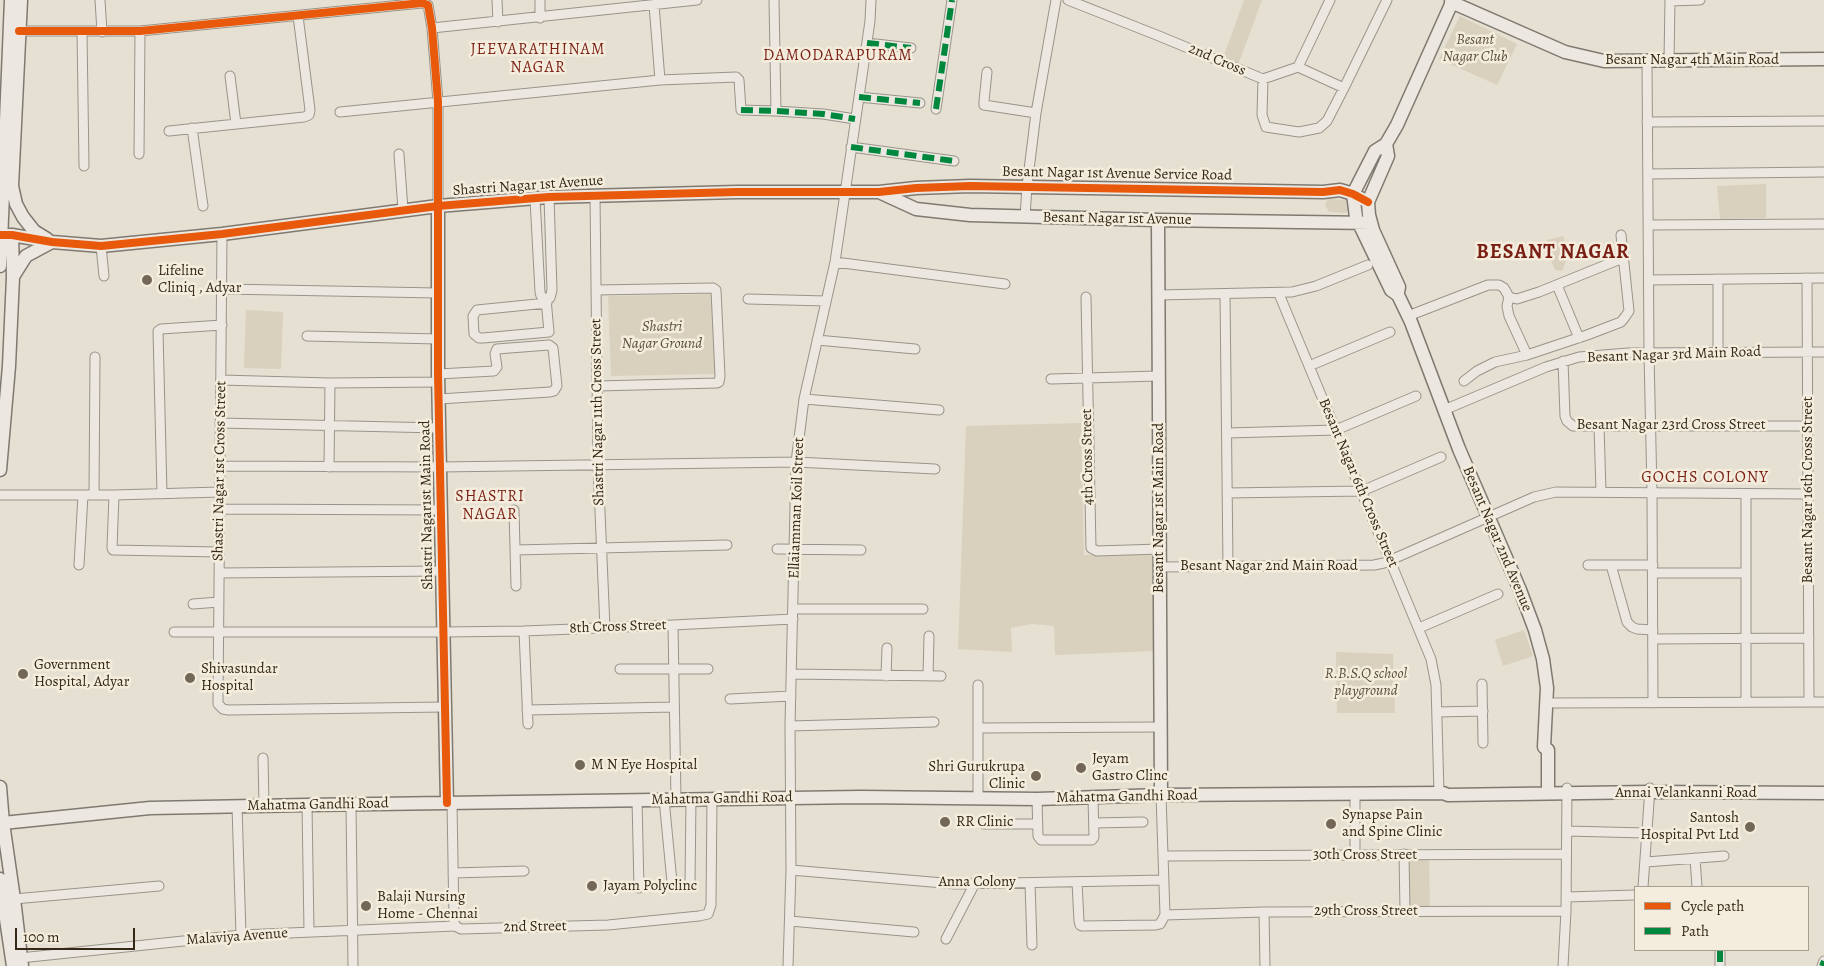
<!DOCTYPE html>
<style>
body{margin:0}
#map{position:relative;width:1824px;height:966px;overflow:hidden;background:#e6e0d2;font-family:Alegreya,serif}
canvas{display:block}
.legend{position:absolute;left:1634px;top:886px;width:175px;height:65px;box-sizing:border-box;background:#f4eddd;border:1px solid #a89e8e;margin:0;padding:6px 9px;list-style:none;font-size:15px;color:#352817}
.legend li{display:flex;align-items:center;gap:10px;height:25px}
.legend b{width:25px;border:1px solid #a89e8e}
.scale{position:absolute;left:15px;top:928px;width:120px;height:22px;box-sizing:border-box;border:2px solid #352817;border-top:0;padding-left:6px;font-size:15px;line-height:18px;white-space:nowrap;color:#352817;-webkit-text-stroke:4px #f4eddd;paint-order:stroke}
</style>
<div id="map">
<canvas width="1824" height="966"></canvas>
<ul class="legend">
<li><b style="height:6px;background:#e8590c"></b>Cycle path</li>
<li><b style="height:6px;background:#00873e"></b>Path</li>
</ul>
<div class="scale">100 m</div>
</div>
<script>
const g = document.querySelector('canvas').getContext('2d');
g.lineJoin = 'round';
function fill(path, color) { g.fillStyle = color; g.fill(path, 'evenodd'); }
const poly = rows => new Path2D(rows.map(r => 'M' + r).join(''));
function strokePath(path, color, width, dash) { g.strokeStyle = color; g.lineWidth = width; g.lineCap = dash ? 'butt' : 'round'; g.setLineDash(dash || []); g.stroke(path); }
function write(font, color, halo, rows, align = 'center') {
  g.font = font + ' Alegreya,serif'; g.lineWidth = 5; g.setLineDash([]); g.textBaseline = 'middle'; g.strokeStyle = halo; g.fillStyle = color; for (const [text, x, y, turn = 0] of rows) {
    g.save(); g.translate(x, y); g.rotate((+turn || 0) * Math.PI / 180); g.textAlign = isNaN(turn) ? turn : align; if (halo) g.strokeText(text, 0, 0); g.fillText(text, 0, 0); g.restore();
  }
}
fill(poly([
 [1244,0,1262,0,1238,65,1223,58],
 [1460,16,1517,44,1497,85,1439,59],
 [1766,184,1766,218,1720,219,1717,186],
 [1328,199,1349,200,1351,207,1346,213,1329,212,1325,205],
 [1563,236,1569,258,1566,261,1562,271,1555,270,1546,249,1547,240],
 [715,294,716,374,611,376,608,296],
 [246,310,283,312,281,369,244,368],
 [1081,423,1084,555,1152,552,1156,651,1055,655,1054,626,1032,624,1011,628,1012,652,958,649,966,426],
 [1524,630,1533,656,1503,666,1495,640],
 [1336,652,1393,654,1395,713,1337,713],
 [1405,857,1429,857,1430,909,1406,909]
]), '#d9d1bd');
const street = poly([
 [100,0,102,32],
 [497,0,498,22],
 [774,0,776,111],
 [1068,0,1159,36,1263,79,1298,67,1330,0],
 [1670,1,1700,0],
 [654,5,660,80],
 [540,18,540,0],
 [432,28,697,0],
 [19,31,140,31,422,3,428,5,432,28,438,102,438,206],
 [82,32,84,166],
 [867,43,911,48],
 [1647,61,1649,353,1652,493,1653,703],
 [1669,61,1670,0],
 [1298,67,1344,88],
 [987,72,984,101,984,105,1036,113],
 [230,76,236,124],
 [1263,79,1262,115,1266,127,1299,132,1319,128,1327,121,1344,88,1387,0],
 [859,97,920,103],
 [936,109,952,0],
 [340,112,660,80,736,77,739,80,741,110,776,111,823,114,855,119],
 [1647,122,1824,121],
 [192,128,203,206],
 [169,131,304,117,309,115,310,110,298,16],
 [851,147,954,161],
 [139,154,140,31],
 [399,154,403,210],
 [1648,174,1824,172],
 [595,195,598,465,605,628],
 [535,199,540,292,541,296,546,299],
 [1025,217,1027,186,1036,113,1056,0],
 [1648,225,1824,224],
 [222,234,218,704,223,709,228,710,444,707],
 [101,246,104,276],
 [835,262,1005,284],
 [1807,278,1809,702],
 [1718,279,1718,352],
 [1649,280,1824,278],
 [1557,285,1579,338],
 [223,289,438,293],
 [596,290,713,288,716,290,720,376,719,382,717,383,597,386],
 [1225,294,1228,566],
 [1279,294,1431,659,1436,685,1439,793],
 [1159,295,1292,292,1316,286,1368,265],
 [1086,297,1091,548,1097,551,1160,549],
 [1509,297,1517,299,1539,292,1623,258],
 [546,299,549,332,483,338,479,338,474,334,473,316,477,310,547,303],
 [546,299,550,298,552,290,549,197],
 [748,299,826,301],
 [1408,316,1488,285,1499,285,1504,288,1509,297,1507,306,1509,316,1527,355,1495,362,1477,371,1464,381],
 [307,336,438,339],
 [817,340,915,349],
 [1527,355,1587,335,1621,322,1625,317,1629,311,1621,235],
 [1563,361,1565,416,1567,421,1573,426,1807,426],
 [1309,366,1390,332],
 [438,374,494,371,497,367,495,354,497,349,549,345,553,348,557,386,554,391,550,392,439,399],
 [1051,379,1158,376],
 [221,380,330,383,438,382],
 [804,399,939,410],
 [1444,410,1546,367,1579,357,1628,353,1824,352],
 [220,423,439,428],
 [1599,426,1601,492],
 [1227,433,1336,430,1416,396],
 [220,466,440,467,796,462,935,469],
 [329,467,330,383],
 [1227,493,1362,491,1441,457],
 [162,494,158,331,161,329,222,325],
 [1746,494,1746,702],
 [0,495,114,495,220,492],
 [94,495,95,357],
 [114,495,112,548,113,550,219,552],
 [220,509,441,510],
 [514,510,516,586],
 [777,549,861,550],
 [515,550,727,545],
 [79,565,83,495],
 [1588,565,1653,565],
 [1611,565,1627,622,1632,627,1637,629,1653,630],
 [1160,567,1374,565,1384,563,1534,497,1556,492,1808,494],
 [219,573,442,571],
 [1653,573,1746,573],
 [193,604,219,602],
 [793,609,923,609],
 [673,625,676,799],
 [1419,628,1498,594],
 [524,631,528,724],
 [174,632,444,632,524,631,673,625,793,619],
 [1653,639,1809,638],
 [620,669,708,669],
 [792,674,941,676],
 [886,676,887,648],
 [928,676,929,636],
 [1482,684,1483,743],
 [978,685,978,798],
 [730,699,791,696],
 [1547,703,1824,702],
 [527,710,674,707],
 [1437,712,1483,711],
 [790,726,934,722],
 [978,728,1160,727],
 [263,758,264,805],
 [1355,794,1355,855],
 [664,799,672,882],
 [1037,799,1038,836,1041,840,1092,840,1094,837,1093,798],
 [637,800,639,888],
 [452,803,454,921,455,926,461,929,608,925,699,916,708,914,711,905,712,799],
 [351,804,353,966],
 [307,805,309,932],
 [237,806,241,935],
 [1094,823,1143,822],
 [984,824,1037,824],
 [1567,831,1646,833],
 [1404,854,1405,911],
 [1164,856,1566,854],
 [1695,858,1697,887],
 [1646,862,1724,856],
 [791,870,955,884,1164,880],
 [453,873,524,871],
 [1077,882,1079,921,1080,925,1082,926,1156,925,1160,924,1165,915,1161,795],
 [1030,883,1032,945],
 [690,884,691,799],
 [1643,887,1650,788],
 [1566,897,1635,895],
 [14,899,159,886],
 [1264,912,1265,966],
 [1165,915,1264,912,1566,911],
 [790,921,914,932],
 [946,939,975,883],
 [1720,950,1720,966],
 [20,958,241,935,455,926],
 [788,966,791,870,790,726,796,462,804,399,835,262,870,21,871,0],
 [1563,966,1566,911,1567,788],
 [1822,966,1824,961]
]);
const secondary = poly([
 [21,0,12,186,16,204,23,217,34,231,47,239],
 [1451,2,1565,52,1604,61,1824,59],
 [1386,144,1375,151,1353,194,1356,217,1391,290,1398,295,1411,322,1459,449,1520,590,1535,630,1543,659,1547,688,1544,747,1548,750,1548,793],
 [879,192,916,209,970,215,1158,220,1371,223],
 [438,206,438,374,447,803],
 [1158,220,1161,795],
 [1,235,12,235,52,242,101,246,222,234,438,206,549,197,737,192,879,192,916,188,970,186,1323,192,1340,190,1353,194,1368,202],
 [0,266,11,0],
 [14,275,26,256,52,242],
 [1398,292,1399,287,1373,230,1369,215,1368,202,1388,156,1386,144,1397,125,1453,0],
 [0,470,9,366,13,277,12,235],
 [0,787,3,823,14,899,22,966],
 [3,823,150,808,307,805,861,797,1037,799,1161,795,1443,793,1448,795,1649,792,1824,793],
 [0,879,13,966]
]);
strokePath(street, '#989489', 11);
strokePath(secondary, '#7f7a71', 15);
strokePath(street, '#ece8e1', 9);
strokePath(secondary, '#ece8e1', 12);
strokePath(poly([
 [867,43,911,48],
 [859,97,920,103],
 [936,109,952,0],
 [741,110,776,111,823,114,855,119],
 [851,147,954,161],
 [1720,950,1720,966],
 [1822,966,1824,961]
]), '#00873e', 6, [12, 6]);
strokePath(poly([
 [19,31,140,31,422,3,428,5,432,28,438,102,438,374,447,803],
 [0,235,12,235,52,242,101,246,222,234,438,206,549,197,737,192,879,192,916,188,970,186,1323,192,1340,190,1353,194,1368,202]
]), '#e8590c', 8);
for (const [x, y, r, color] of [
 [147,280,6,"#736858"],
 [23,674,6,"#736858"],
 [190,678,6,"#736858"],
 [580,765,6,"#736858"],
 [1081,768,6,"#736858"],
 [1036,776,6,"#736858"],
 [945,822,6,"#736858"],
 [1331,824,6,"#736858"],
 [1750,827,6,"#736858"],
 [592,886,6,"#736858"],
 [366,906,6,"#736858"]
]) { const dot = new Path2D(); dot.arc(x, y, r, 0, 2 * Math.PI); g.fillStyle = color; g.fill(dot); strokePath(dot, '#f4eddd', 2); }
write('italic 15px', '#5c4f3c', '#f4eddd', [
 ["Besant",1475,40],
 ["Nagar Club",1475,57],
 ["Shastri",662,327],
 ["Nagar Ground",662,344],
 ["R.B.S.Q school",1366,674],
 ["playground",1366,691]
]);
write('15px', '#352817', '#f4eddd', [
 ["2nd Cross",1217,60,23],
 ["Besant Nagar 4th Main Road",1692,60],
 ["Besant Nagar 1st Avenue Service Road",1117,174,1],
 ["Shastri Nagar 1st Avenue",528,186,-4],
 ["Besant Nagar 1st Avenue",1117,219,1],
 ["Besant Nagar 3rd Main Road",1674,355,-2],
 ["Shastri Nagar 11th Cross Street",598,412,-91],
 ["Besant Nagar 23rd Cross Street",1671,425],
 ["4th Cross Street",1088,457,-91],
 ["Shastri Nagar 1st Cross Street",220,471,-89],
 ["Besant Nagar 6th Cross Street",1358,483,67],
 ["Besant Nagar 16th Cross Street",1808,490,-90],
 ["Shastri Nagar1st Main Road",427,505,-91],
 ["Ellaiamman Koil Street",797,508,-88],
 ["Besant Nagar 1st Main Road",1159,508,-90],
 ["Besant Nagar 2nd Avenue",1497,539,67],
 ["Besant Nagar 2nd Main Road",1269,566],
 ["8th Cross Street",618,627,-2],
 ["Annai Velankanni Road",1686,793],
 ["Mahatma Gandhi Road",1127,797,-1],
 ["Mahatma Gandhi Road",722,799,-1],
 ["Mahatma Gandhi Road",318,805,-1],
 ["30th Cross Street",1365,855],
 ["Anna Colony",977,882],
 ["29th Cross Street",1366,911],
 ["2nd Street",535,927,-1],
 ["Malaviya Avenue",237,937,-4]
]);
write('15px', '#352817', '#f4eddd', [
 ["Lifeline",158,271],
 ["Cliniq , Adyar",158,288],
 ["Government",34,665],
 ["Hospital, Adyar",34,682],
 ["Shivasundar",201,669],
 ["Hospital",201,686],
 ["Jeyam",1092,759],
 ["Gastro Clinc",1092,776],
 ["M N Eye Hospital",591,765],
 ["Shri Gurukrupa",1025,767,"right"],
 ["Clinic",1025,784,"right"],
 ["Synapse Pain",1342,815],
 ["and Spine Clinic",1342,832],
 ["Santosh",1739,818,"right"],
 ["Hospital Pvt Ltd",1739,835,"right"],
 ["RR Clinic",956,822],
 ["Jayam Polyclinc",603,886],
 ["Balaji Nursing",377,897],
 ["Home - Chennai",377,914]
], 'left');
g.letterSpacing = '1px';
write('16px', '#7a1f14', '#f4eddd', [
 ["JEEVARATHINAM",538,50],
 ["NAGAR",538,68],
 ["DAMODARAPURAM",838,56],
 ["GOCHS COLONY",1705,478],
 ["SHASTRI",490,497],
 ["NAGAR",490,515]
]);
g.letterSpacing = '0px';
g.letterSpacing = '1px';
write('bold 20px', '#7a1f14', '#f4eddd', [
 ["BESANT NAGAR",1553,253]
]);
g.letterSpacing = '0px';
</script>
